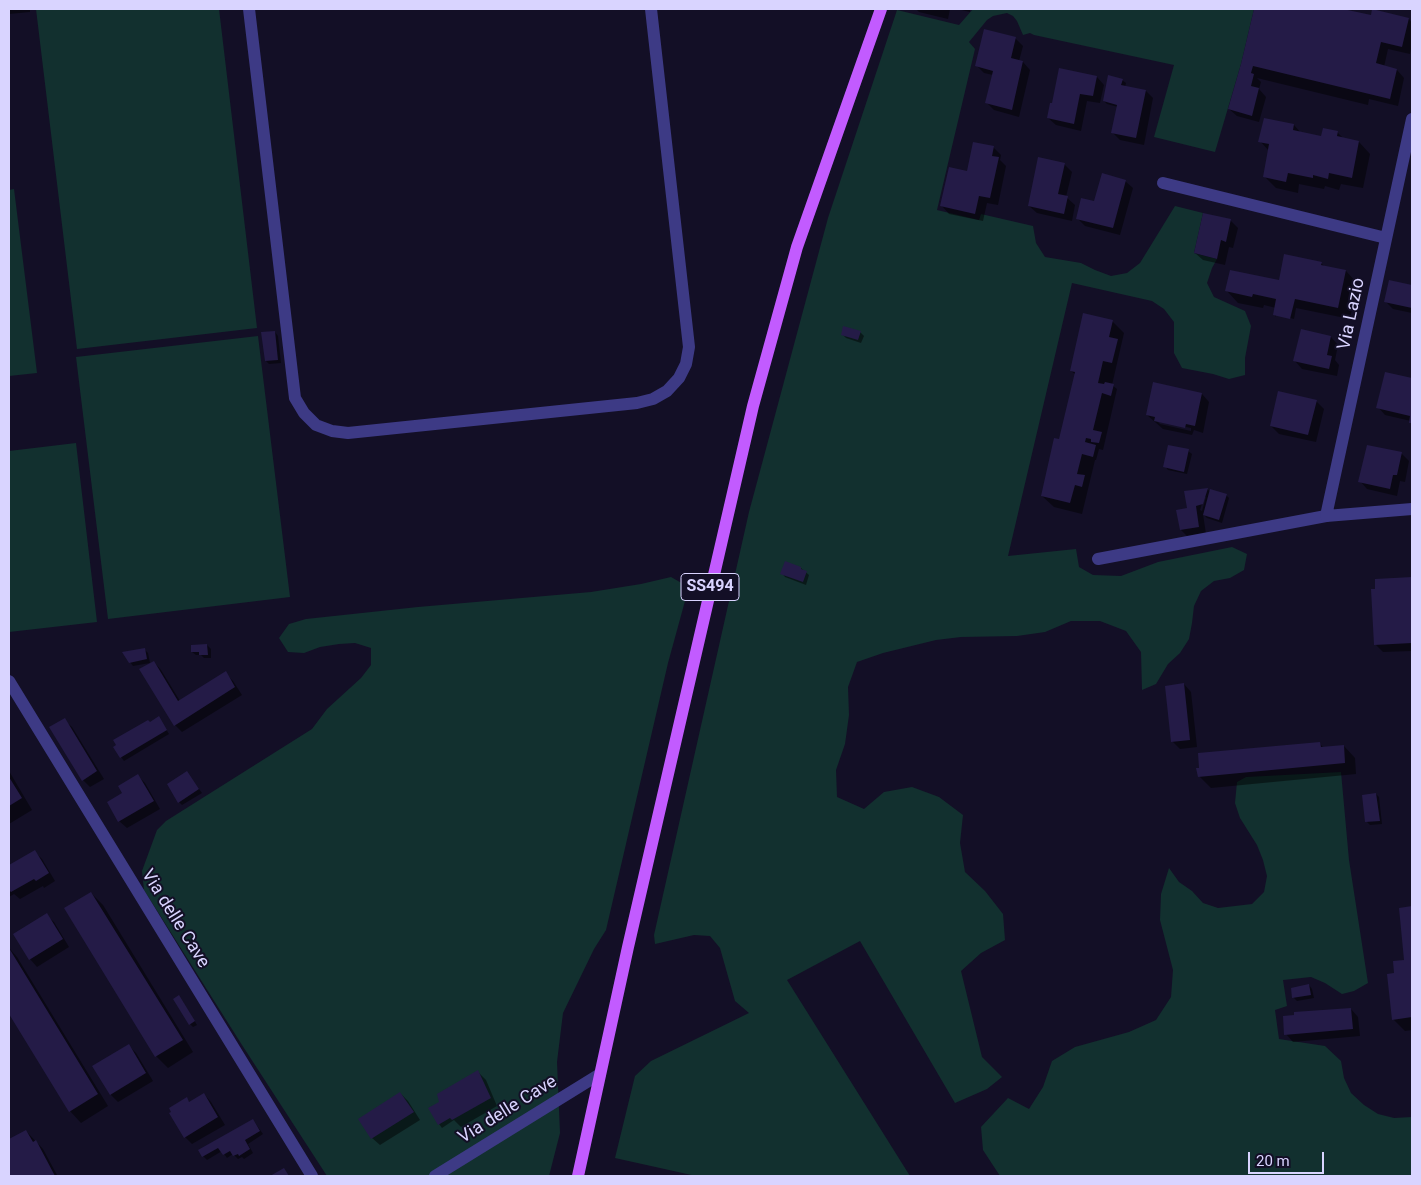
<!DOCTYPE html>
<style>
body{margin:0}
#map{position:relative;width:1421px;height:1185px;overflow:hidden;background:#130f26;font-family:Roboto,sans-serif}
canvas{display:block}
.frame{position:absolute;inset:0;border:10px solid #d9d4ff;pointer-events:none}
.scale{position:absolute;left:1248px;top:1152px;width:76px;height:22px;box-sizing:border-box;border:2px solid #d9d4ff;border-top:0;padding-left:6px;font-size:15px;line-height:18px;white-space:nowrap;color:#d9d4ff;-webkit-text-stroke:4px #130f26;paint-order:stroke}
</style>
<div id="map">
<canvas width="1421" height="1185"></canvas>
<div class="frame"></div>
<div class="scale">20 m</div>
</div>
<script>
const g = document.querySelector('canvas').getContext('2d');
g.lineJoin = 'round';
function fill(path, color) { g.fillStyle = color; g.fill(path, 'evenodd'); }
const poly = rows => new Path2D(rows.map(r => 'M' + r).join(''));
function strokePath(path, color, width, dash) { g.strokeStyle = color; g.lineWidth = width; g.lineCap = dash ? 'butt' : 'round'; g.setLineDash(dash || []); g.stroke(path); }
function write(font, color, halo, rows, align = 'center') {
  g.font = font + ' Roboto,sans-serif'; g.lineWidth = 4; g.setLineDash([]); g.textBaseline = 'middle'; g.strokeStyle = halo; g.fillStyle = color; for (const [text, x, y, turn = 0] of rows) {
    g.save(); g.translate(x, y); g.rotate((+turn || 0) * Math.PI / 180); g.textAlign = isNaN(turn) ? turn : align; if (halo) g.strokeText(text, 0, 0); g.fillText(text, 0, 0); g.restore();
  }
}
fill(poly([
 [36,9,219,9,257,328,77,349],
 [973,9,1254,9,1241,64,1215,152,1154,137,1174,65,1034,35,1030,33,1023,35,1017,21,1013,16,1007,13,993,16,987,20,969,42,975,49,937,210,979,220,981,214,1033,226,1036,243,1045,257,1081,263,1095,270,1111,276,1127,273,1140,263,1175,206,1203,213,1194,253,1217,259,1212,268,1207,283,1214,297,1245,311,1251,326,1245,358,1245,375,1229,379,1213,374,1182,368,1174,353,1174,322,1164,309,1152,301,1072,283,1008,556,1076,549,1079,567,1093,575,1121,576,1158,562,1232,547,1247,554,1244,570,1230,578,1214,581,1201,591,1194,606,1192,623,1189,639,1180,653,1168,664,1156,684,1142,690,1141,652,1126,631,1100,621,1071,621,1045,632,1017,636,961,637,936,640,883,653,857,662,848,687,849,715,845,744,836,770,837,797,864,809,884,792,912,787,939,797,963,815,960,843,965,872,985,891,1003,914,1005,940,981,953,961,971,982,1057,1002,1077,987,1089,955,1103,860,941,787,980,910,1176,696,1176,615,1158,635,1076,651,1061,749,1013,735,1001,720,948,710,936,694,935,655,944,654,935,749,512,828,218,897,10,959,25],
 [14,189,37,373,9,376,9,190],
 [258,336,290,597,108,619,76,357],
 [76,443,97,622,9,632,9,451],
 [671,577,685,585,685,601,668,663,606,930,594,949,563,1013,557,1062,560,1133,549,1176,327,1176,242,1045,144,890,142,871,157,830,166,821,312,729,327,709,361,678,371,665,371,648,355,643,339,644,320,647,304,653,288,652,279,638,289,624,306,619,418,607,591,592,641,584],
 [1341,772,1349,860,1368,983,1354,991,1342,994,1325,983,1311,977,1283,980,1287,1006,1275,1010,1279,1039,1325,1046,1341,1061,1344,1078,1351,1093,1364,1105,1378,1114,1394,1118,1412,1117,1412,1176,1000,1176,983,1150,981,1127,1008,1098,1029,1109,1043,1087,1052,1061,1075,1047,1129,1032,1156,1020,1171,997,1173,970,1160,920,1161,894,1169,868,1179,882,1192,891,1203,903,1218,908,1252,904,1264,892,1267,876,1263,860,1257,845,1240,818,1235,803,1237,782,1246,777]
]), '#12302f');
fill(poly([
 [9,9,30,9,30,12,9,14],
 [916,9,950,9,948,19,919,12],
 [957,9,970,9,970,12],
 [1255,9,1338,9,1370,16,1409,19,1412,23,1412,43,1410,54,1388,49,1384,67,1397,70,1404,78,1398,106,1369,99,1368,105,1257,78,1261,82,1259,89,1266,97,1259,122,1237,116,1229,109,1242,65],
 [1015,38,1023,46,1019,61,1023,62,1030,70,1019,117,994,110,987,103,993,75,984,73,976,65],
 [1097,77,1104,85,1100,103,1087,101,1081,131,1056,125,1048,118],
 [1122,80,1126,83,1125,87,1146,91,1153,98,1144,145,1120,140,1113,133,1118,107,1107,104,1104,101],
 [1294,125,1301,133,1322,137,1337,132,1344,139,1359,142,1370,154,1363,188,1341,184,1339,190,1325,186,1324,189,1299,184,1298,193,1276,188,1264,176,1269,151,1260,141],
 [993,147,1001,155,1000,160,1006,166,998,205,987,203,983,221,949,214,942,206,968,172],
 [1064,164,1072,172,1066,197,1075,205,1072,221,1037,213,1029,206],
 [1125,181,1133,188,1120,235,1085,226,1077,218,1095,203],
 [1230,220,1238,228,1233,248,1229,247,1225,265,1203,260,1195,253],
 [1321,263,1325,267,1346,271,1357,283,1350,319,1296,308,1294,319,1276,314,1276,317,1274,314,1276,308,1264,305,1263,308,1238,303,1227,291,1280,282],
 [1390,282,1412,287,1412,313,1393,309,1385,301],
 [1112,321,1124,333,1112,385,1117,389,1103,450,1099,449,1096,460,1095,460,1082,514,1054,507,1042,496,1060,441,1076,375,1071,371],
 [1302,331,1331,337,1338,345,1335,360,1339,365,1337,376,1302,369,1295,361],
 [275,332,278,336,281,363,269,364,266,361],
 [860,332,864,336,861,343,846,338,842,334],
 [1386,373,1412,380,1412,424,1411,421,1385,415,1378,407],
 [1202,394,1209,402,1203,433,1194,430,1192,435,1163,429,1147,415],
 [1157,421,1191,428,1191,431,1160,424],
 [1316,401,1324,409,1316,442,1279,434,1271,426],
 [1368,446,1402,454,1409,461,1405,482,1400,481,1397,496,1367,489,1360,481],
 [1188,451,1192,454,1187,474,1168,470,1165,466],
 [1207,489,1211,492,1226,495,1229,498,1222,523,1207,518,1203,514,1206,534,1188,537,1181,530,1189,509],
 [1204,497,1206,497,1202,511,1200,510],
 [801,568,809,575,806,585,785,577,782,573],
 [1412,578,1412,651,1383,652,1375,644,1376,580],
 [207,645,211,649,211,658,204,658,201,655,196,655,192,652],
 [145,650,148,653,150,663,133,666,130,662],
 [154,662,161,670,180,701,225,673,233,681,242,695,182,732,175,725],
 [1184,684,1191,692,1197,747,1180,749,1172,741],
 [159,718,169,734,124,761,121,757,150,723],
 [64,720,72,727,104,779,90,787,83,780],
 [1320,744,1324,748,1344,746,1355,758,1356,774,1211,788,1199,776],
 [9,771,32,810,9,824],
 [187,773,202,793,182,805,179,802],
 [138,776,145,783,160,809,127,828,119,821,124,794],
 [1376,794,1379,797,1382,824,1370,825,1367,822],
 [35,852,42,859,55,881,44,888,43,886,20,899,14,894,9,897,9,867],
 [91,893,103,905,193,1052,168,1068,156,1056,66,909],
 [1412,908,1412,1030,1405,1031,1393,1019,1396,974,1406,961,1400,909],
 [46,915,54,922,69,947,37,967,30,959],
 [9,948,17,957,108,1106,81,1123,70,1111,9,1011],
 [1309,985,1312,989,1314,998,1297,1001,1294,998,1292,989],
 [182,1000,197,1025,193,1027,190,1024],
 [1351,1009,1358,1017,1360,1036,1293,1042,1286,1034],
 [128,1045,136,1053,153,1081,118,1102,111,1095,94,1067],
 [478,1072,486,1080,497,1106,461,1127,454,1120,442,1128,439,1124],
 [400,1093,408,1101,420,1120,380,1145,372,1138],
 [204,1094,211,1102,225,1125,192,1144,185,1137,186,1099,190,1103],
 [253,1120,263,1134,248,1144,253,1153,244,1159,242,1157,238,1159,233,1154,227,1158,222,1151,207,1160,203,1156],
 [26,1131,43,1149,57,1175,54,1176,11,1176,9,1172,9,1163,13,1166,9,1158,9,1141]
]), '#0007');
fill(poly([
 [1254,9,1343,9,1371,15,1372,9,1409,18,1402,47,1381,42,1376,63,1397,69,1390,99,1253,66,1251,73,1254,74,1251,86,1259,88,1252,116,1228,109,1241,64],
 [984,29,1016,37,1011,58,1023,61,1012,110,985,103,993,71,975,66],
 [1059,68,1097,76,1093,96,1080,94,1074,124,1047,118,1050,103,1052,103],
 [1108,75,1123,79,1121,85,1146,90,1136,138,1111,133,1117,105,1103,101],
 [1264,118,1294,124,1293,130,1321,136,1323,128,1338,131,1337,136,1359,141,1352,178,1329,173,1328,179,1313,175,1313,178,1288,173,1286,182,1263,177,1269,144,1258,142],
 [973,142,994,146,992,156,999,157,990,198,979,196,975,214,940,206,949,167,967,171],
 [1038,157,1065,163,1058,194,1068,196,1064,214,1028,206],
 [1102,173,1126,180,1113,228,1076,219,1081,198,1094,201],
 [1203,213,1231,219,1226,242,1221,240,1217,259,1194,253],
 [1284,254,1322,262,1321,265,1346,270,1338,308,1295,299,1290,319,1273,315,1276,299,1253,294,1252,297,1225,291,1230,270,1279,280],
 [1389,280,1412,285,1412,308,1384,302],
 [1083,313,1113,320,1109,337,1118,339,1112,363,1103,361,1098,383,1104,384,1105,382,1114,384,1111,396,1102,393,1093,430,1102,432,1099,443,1091,442,1091,439,1086,438,1085,442,1096,445,1093,457,1082,454,1077,474,1085,475,1082,487,1075,485,1070,503,1041,496,1054,438,1059,439,1075,372,1070,371],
 [843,326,861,331,858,340,841,335],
 [1301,329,1331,336,1327,355,1332,356,1329,369,1293,361],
 [275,331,278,360,265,361,261,332],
 [1385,372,1412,378,1412,423,1409,423,1410,416,1376,408],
 [1153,382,1202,393,1195,426,1186,424,1185,428,1154,421,1155,417,1146,415],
 [1278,391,1317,400,1308,435,1270,426],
 [1168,445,1189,449,1184,472,1163,467],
 [1367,445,1402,452,1397,475,1393,475,1390,489,1358,482],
 [1208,488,1203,504,1196,506,1199,527,1180,530,1176,510,1187,508,1184,491],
 [1210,489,1227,494,1219,520,1203,515],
 [785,561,801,567,801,569,807,571,803,582,780,574],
 [1412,577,1412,643,1374,645,1371,589,1375,589,1375,579],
 [207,644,208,655,199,655,199,652,191,652,191,645],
 [145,648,147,659,129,663,122,652],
 [154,661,178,701,226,671,235,687,174,726,139,669],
 [1184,683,1190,740,1171,742,1165,686],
 [159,716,167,730,120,758,113,747,116,745,113,740,148,720,150,722],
 [65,718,97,771,82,781,49,727],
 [1320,742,1321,747,1344,745,1345,763,1198,777,1196,768,1199,768,1198,753],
 [187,771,199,789,178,803,167,784],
 [138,774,154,801,118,822,107,802,122,793,118,786],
 [9,777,22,798,9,806],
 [1376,793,1380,821,1365,822,1362,795],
 [35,850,49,873,36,881,34,879,11,892,10,891,9,892,9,865],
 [91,892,183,1040,155,1057,64,908],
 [1412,906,1412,1017,1392,1020,1387,974,1394,973,1393,961,1404,960,1399,908],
 [47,913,63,939,29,960,13,934],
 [9,948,98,1094,69,1112,9,1014],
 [1309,984,1311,995,1292,998,1291,988],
 [179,995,195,1021,189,1025,173,999],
 [1351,1008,1353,1029,1284,1035,1283,1016,1294,1015,1294,1012],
 [129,1044,146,1073,110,1095,92,1066],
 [478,1070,491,1098,452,1120,450,1118,438,1125,428,1108,439,1102,437,1094],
 [400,1092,414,1112,371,1139,358,1119],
 [204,1093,218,1117,184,1138,169,1113,171,1112,169,1108,187,1097,189,1102],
 [253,1119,260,1131,245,1140,250,1149,239,1156,238,1154,233,1156,230,1151,223,1155,218,1148,202,1157,198,1150],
 [26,1130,33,1142,36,1140,55,1176,10,1176,9,1139],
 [284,1168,289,1176,270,1176]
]), '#241b47');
strokePath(poly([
 [249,9,295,398,304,413,316,425,332,431,348,433,637,403,653,399,667,391,679,378,686,364,689,347,651,9],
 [1098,559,1326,516]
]), '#3d3a85', 12);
strokePath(poly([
 [1412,119,1326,516,1412,509],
 [1163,183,1386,238],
 [9,681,312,1176],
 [435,1176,600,1074]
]), '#3d3a85', 12);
strokePath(poly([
 [578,1176,628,947,753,406,797,247,881,9]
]), '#c25bff', 12);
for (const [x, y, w] of [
 [710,587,58]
]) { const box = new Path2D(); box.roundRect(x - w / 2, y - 13.5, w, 27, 4); g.fillStyle = '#130f26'; g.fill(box); strokePath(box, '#d9d4ff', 1); }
write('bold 16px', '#d9d4ff', null, [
 ["SS494",710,587]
]);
write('18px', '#d9d4ff', '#130f26', [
 ["Via Lazio",1352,314,-78],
 ["Via delle Cave",175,919,58],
 ["Via delle Cave",508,1110,-32]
]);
</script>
